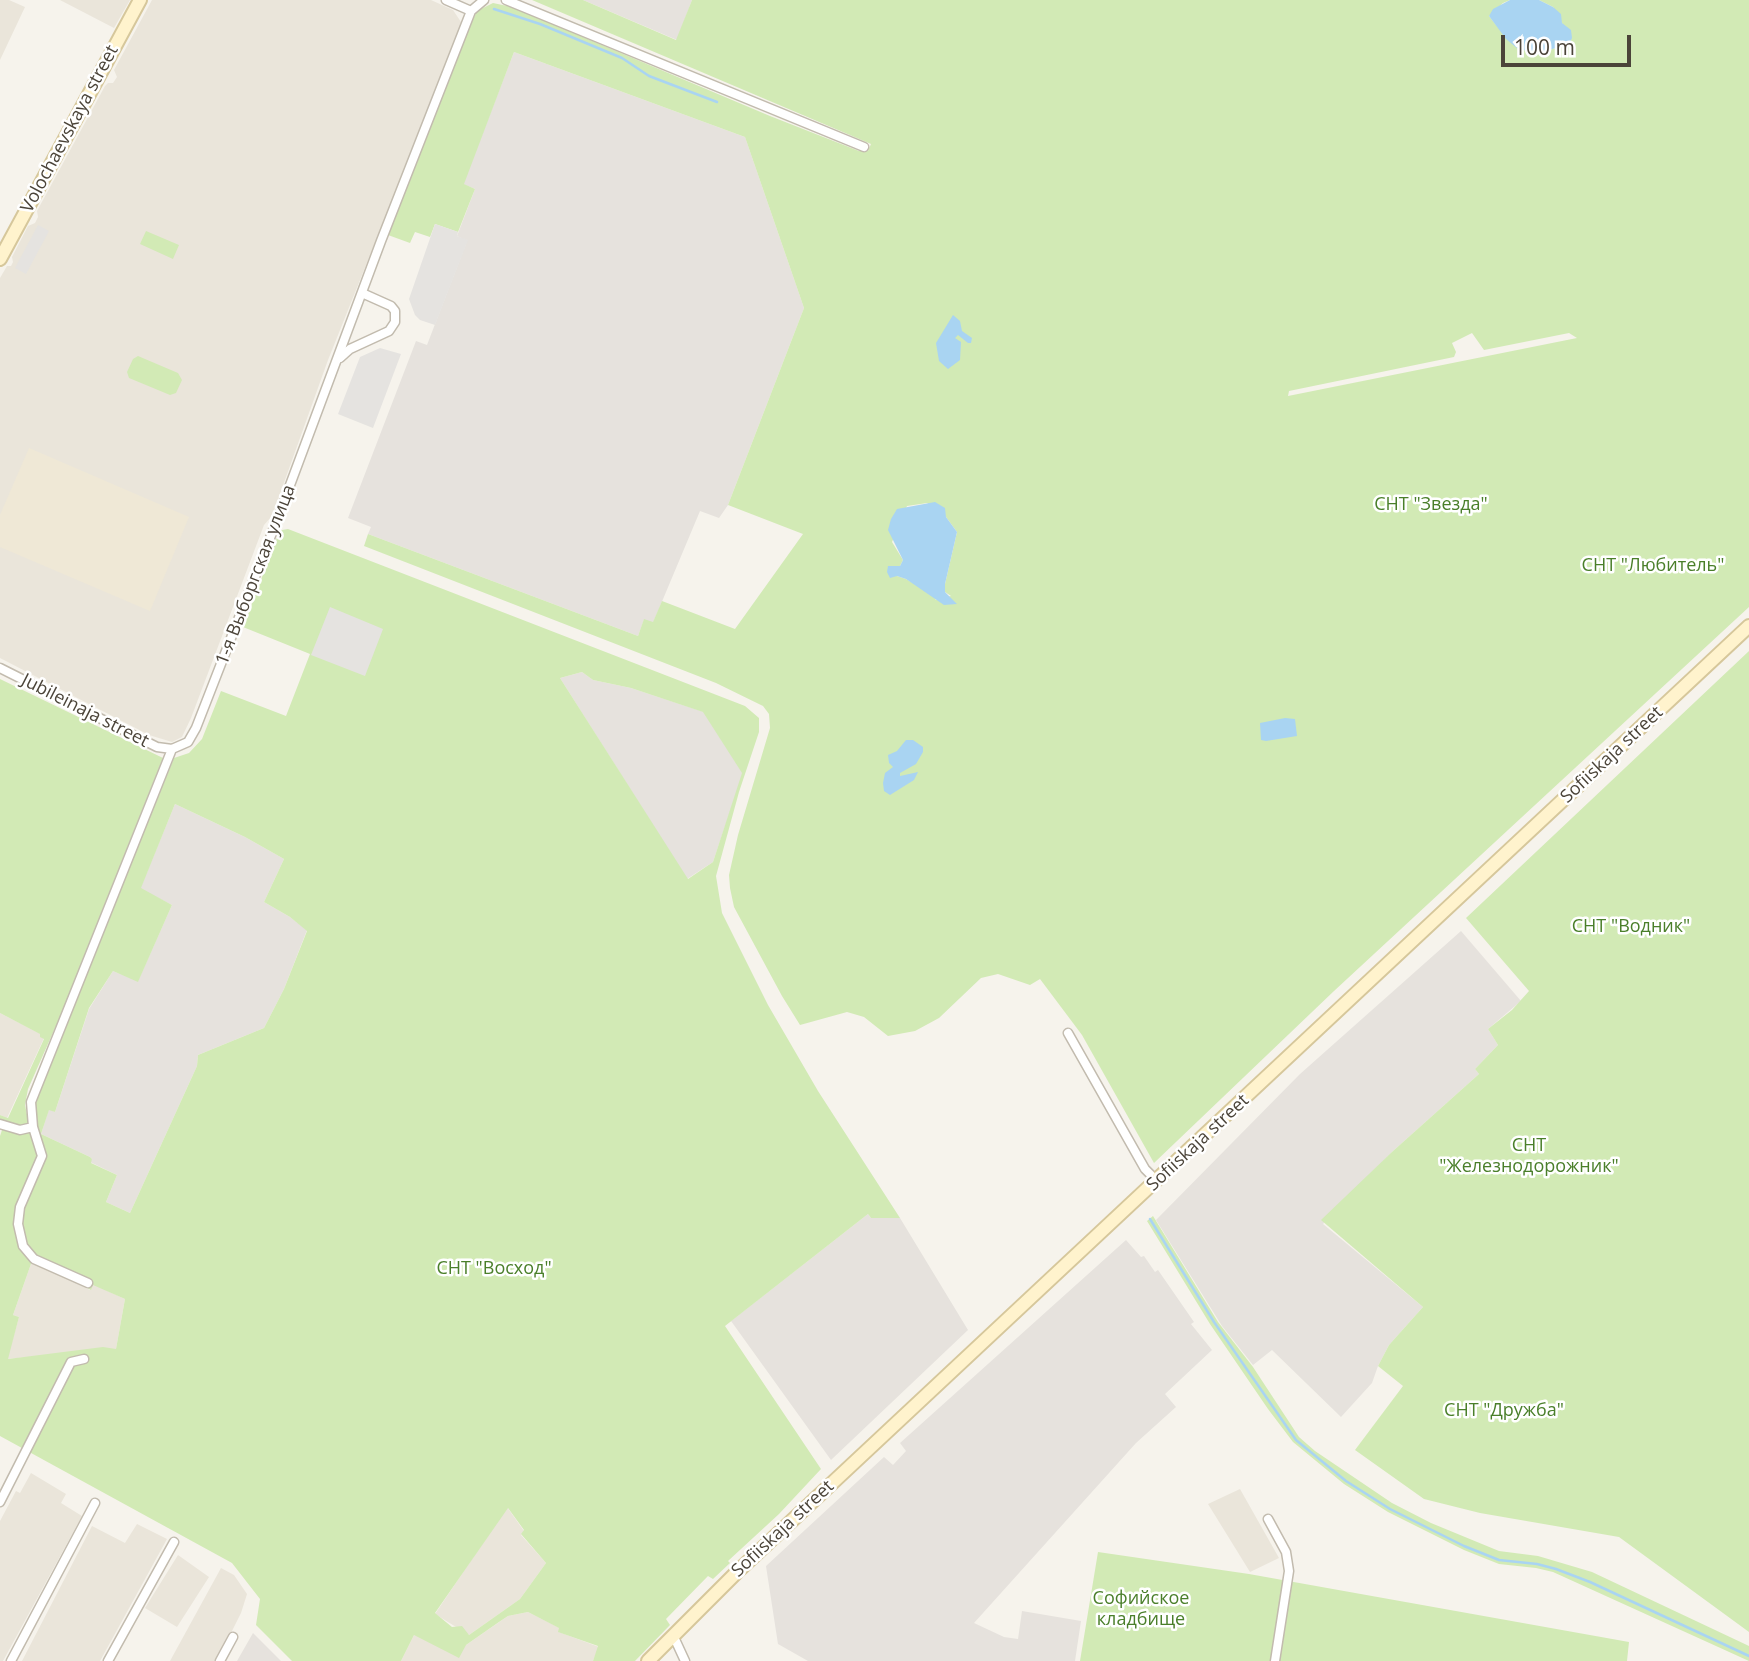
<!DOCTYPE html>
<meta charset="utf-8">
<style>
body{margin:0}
#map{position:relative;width:1749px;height:1661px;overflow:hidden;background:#f6f3ec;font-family:"Open Sans",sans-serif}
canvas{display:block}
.scale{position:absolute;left:1501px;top:35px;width:130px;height:32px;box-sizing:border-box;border:4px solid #4b4439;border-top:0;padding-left:9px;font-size:21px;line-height:24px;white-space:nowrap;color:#4b4439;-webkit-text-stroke:5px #fff;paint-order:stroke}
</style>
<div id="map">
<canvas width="1749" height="1661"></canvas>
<div class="scale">100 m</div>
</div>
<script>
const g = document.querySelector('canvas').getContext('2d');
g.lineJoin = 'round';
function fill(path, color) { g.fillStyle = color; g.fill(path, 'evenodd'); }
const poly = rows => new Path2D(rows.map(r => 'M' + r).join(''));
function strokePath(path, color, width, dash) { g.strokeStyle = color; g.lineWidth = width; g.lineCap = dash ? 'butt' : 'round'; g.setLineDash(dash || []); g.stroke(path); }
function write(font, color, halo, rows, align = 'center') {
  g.font = font + ' "Open Sans",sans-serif'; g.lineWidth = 5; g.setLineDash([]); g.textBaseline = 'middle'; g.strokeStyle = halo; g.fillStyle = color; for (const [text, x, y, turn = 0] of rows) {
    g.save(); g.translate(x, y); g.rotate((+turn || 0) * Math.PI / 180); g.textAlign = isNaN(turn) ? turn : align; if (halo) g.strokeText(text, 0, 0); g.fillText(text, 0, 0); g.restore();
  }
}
fill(poly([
 [0,0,9,0,25,7,0,60],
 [60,0,130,0,114,28],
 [152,0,431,0,453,10,461,22,458,35,328,360,272,516,264,525,191,718,182,737,172,742,149,735,0,658,0,278,7,266,11,266,13,262,12,257,28,226,35,223,38,217,37,211,105,86,108,83,113,83,117,77,114,70],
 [0,1013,41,1034,44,1038,7,1118,0,1115],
 [32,1261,90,1290,93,1284,125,1299,116,1349,7,1359,19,1317,13,1315],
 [31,1473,66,1494,61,1503,82,1516,3,1661,0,1661,0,1521,16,1491,20,1493],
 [1240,1489,1279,1558,1250,1572,1208,1504],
 [507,1507,524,1531,521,1535,546,1563,520,1599,469,1635,435,1614],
 [137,1524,167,1539,100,1661,22,1661,92,1526,125,1543],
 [178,1555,209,1577,177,1627,145,1608],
 [221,1568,234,1575,247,1594,241,1613,230,1635,215,1661,170,1661],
 [528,1612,560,1628,559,1632,599,1647,593,1661,401,1661,414,1635,466,1645,508,1616]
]), '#eae5da');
fill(poly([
 [583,0,692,0,677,40],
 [514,52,745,137,804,308,728,505,719,518,700,511,653,623,644,620,638,636,368,534,371,527,348,518,416,341,427,345,467,241,457,236,475,189,463,184],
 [582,672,593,680,631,688,704,712,743,773,713,862,687,879,560,678],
 [175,804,245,837,284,859,264,902,290,917,307,930,284,989,264,1028,198,1055,197,1066,130,1213,106,1202,117,1175,90,1162,92,1159,90,1157,41,1134,49,1109,55,1112,89,1009,113,971,138,981,172,905,140,889],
 [1461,931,1521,1001,1488,1029,1498,1045,1475,1069,1479,1074,1393,1151,1323,1224,1423,1307,1389,1345,1378,1366,1372,1383,1341,1417,1272,1350,1253,1365,1222,1326,1156,1220,1300,1074],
 [868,1214,871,1218,900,1218,968,1330,831,1460,731,1321],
 [1126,1240,1141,1257,1144,1256,1155,1272,1158,1270,1194,1322,1191,1324,1212,1350,1165,1394,1176,1407,1136,1443,974,1623,1004,1637,1018,1639,1022,1611,1081,1621,1075,1661,808,1661,778,1644,766,1566,884,1457,893,1465,906,1451,900,1443],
 [253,1633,281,1661,237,1661]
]), '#e6e2dd');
fill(poly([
 [29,448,189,517,150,611,0,547,0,515]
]), '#efe8d6');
fill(poly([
 [532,0,583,0,676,40,692,0,1510,0,1503,3,1489,16,1496,25,1539,53,1569,44,1562,23,1553,7,1539,0,1749,0,1749,607,1334,991,1154,1163,1082,1035,1040,979,1030,985,998,974,981,978,939,1018,915,1031,888,1036,864,1017,847,1012,800,1025,782,996,734,907,730,888,729,875,738,835,770,728,769,714,763,706,716,683,364,546,368,534,638,636,644,619,653,622,662,601,735,629,803,534,728,505,804,308,745,137,514,52,464,184,475,189,458,232,435,224,430,237,415,232,410,243,388,235,470,26,477,11,493,3,512,7,770,116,859,151,868,151,871,144],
 [1472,333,1484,350,1569,333,1577,338,1288,396,1289,391,1454,357,1456,352,1452,343],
 [927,503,946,517,957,532,945,584,945,592,951,596,936,600,932,594,906,579,897,576,896,567,900,566,903,560,892,542,907,506],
 [146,231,179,245,173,259,140,244],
 [138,356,178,373,182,380,176,393,170,395,129,378,127,372,133,359],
 [288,529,745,706,759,718,759,732,739,792,716,876,722,913,768,1005,818,1091,900,1218,871,1218,868,1214,725,1326,821,1469,779,1514,728,1561,730,1563,713,1579,708,1576,666,1619,670,1625,635,1661,593,1661,598,1646,558,1632,559,1628,528,1612,508,1616,499,1622,466,1645,459,1658,414,1635,401,1661,292,1661,256,1625,260,1599,232,1563,0,1436,0,1136,2,1130,0,1127,19,1133,38,1129,35,1104,39,1090,174,758,189,753,202,739,221,691,286,716,310,654,243,627,278,535,282,530],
 [582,672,593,680,631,688,703,712,742,773,713,862,688,879,560,678],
 [175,804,245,837,284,859,264,902,290,917,307,931,284,989,264,1028,198,1055,197,1066,130,1213,106,1202,117,1175,91,1163,92,1159,90,1157,41,1134,49,1110,55,1112,89,1008,113,971,138,982,172,905,141,888],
 [32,1261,91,1290,93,1285,125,1299,116,1349,103,1347,8,1359,19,1317,13,1315],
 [508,1508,524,1530,521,1534,546,1563,520,1599,469,1635,462,1626,452,1627,435,1613],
 [1749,651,1749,1632,1619,1537,1480,1513,1424,1499,1355,1450,1403,1386,1378,1366,1389,1345,1423,1307,1321,1220,1393,1151,1479,1074,1475,1069,1498,1045,1488,1029,1512,1010,1529,991,1466,918],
 [0,679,163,758,59,1019,28,1089,25,1105,29,1124,19,1126,0,1120,0,1115,8,1118,44,1039,40,1037,40,1034,0,1013],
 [1153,1216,1218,1322,1253,1367,1299,1437,1315,1451,1392,1503,1431,1523,1499,1551,1538,1556,1592,1572,1749,1646,1749,1661,1553,1572,1536,1568,1499,1564,1464,1550,1388,1512,1344,1484,1293,1442,1268,1409,1210,1324,1147,1221],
 [1098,1552,1249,1574,1629,1642,1627,1661,1080,1661]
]), '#d2eab5');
fill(poly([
 [435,224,458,232,457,236,468,240,435,325,420,320,415,315,409,299],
 [38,225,49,231,26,274,15,268],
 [380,348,401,354,373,428,338,414,360,357],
 [330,607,383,629,365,676,311,655]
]), '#e5e3e0');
fill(poly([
 [1510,0,1539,0,1553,7,1561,14,1562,23,1571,30,1572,38,1569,44,1539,53,1518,49,1506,39,1489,16,1493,9],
 [953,315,960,321,962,331,972,338,971,343,968,343,958,335,955,338,961,342,960,360,948,369,939,361,936,343],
 [935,502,945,508,946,517,957,532,945,584,945,592,957,604,944,605,906,579,897,576,890,578,887,572,888,566,900,566,903,560,888,530,891,519,897,509],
 [1285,718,1295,719,1297,736,1266,741,1261,740,1260,723],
 [906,740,913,740,923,747,923,752,916,764,900,773,900,776,918,772,914,780,890,795,884,791,883,783,885,773,893,767,889,763,888,755,897,751]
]), '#a9d4f2');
strokePath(poly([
 [494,9,540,24,622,58,649,76,717,102],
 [1150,1219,1214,1322,1296,1440,1346,1481,1390,1509,1464,1546,1499,1560,1537,1564,1556,1569,1590,1582,1749,1656]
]), '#a9d4f2', 2.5);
const street = poly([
 [446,0,471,11],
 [506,0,864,147],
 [340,358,350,349,389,331,395,322,395,311,391,306,362,293],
 [0,668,157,747,172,749,188,742,196,728,277,520,381,241,471,11,484,0],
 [1068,1033,1145,1169,1157,1181],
 [0,1124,20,1130,33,1127],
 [88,1283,34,1259,23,1246,18,1224,20,1207,42,1156,33,1127,31,1102,172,749],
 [0,1502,71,1362,84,1359],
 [1268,1519,1286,1552,1289,1571,1275,1661],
 [673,1635,685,1661],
 [11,1661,95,1503],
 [108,1661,174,1542],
 [220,1661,233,1637]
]);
const secondary = poly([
 [0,259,140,0],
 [648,1661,737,1572,1749,626]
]);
strokePath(street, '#c2bbae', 11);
strokePath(secondary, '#d6c79b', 16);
strokePath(street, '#fff', 8);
strokePath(secondary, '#fff3cd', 12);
write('18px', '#4b4439', '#fff', [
 ["Volochaevskaya street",70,129,-62],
 ["1-я Выборгская улица",256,575,-69],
 ["Jubileinaja street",85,711,27],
 ["Sofiiskaja street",1612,755,-43],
 ["Sofiiskaja street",1198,1143,-43],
 ["Sofiiskaja street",783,1529,-43]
]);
write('18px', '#4a7f2a', '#fff', [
 ["СНТ \"Звезда\"",1431,505],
 ["СНТ \"Любитель\"",1653,566],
 ["СНТ \"Водник\"",1631,927],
 ["СНТ",1529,1146],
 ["\"Железнодорожник\"",1529,1167],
 ["СНТ \"Восход\"",494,1269],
 ["СНТ \"Дружба\"",1504,1411],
 ["Софийское",1141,1599],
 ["кладбище",1141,1620]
]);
</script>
